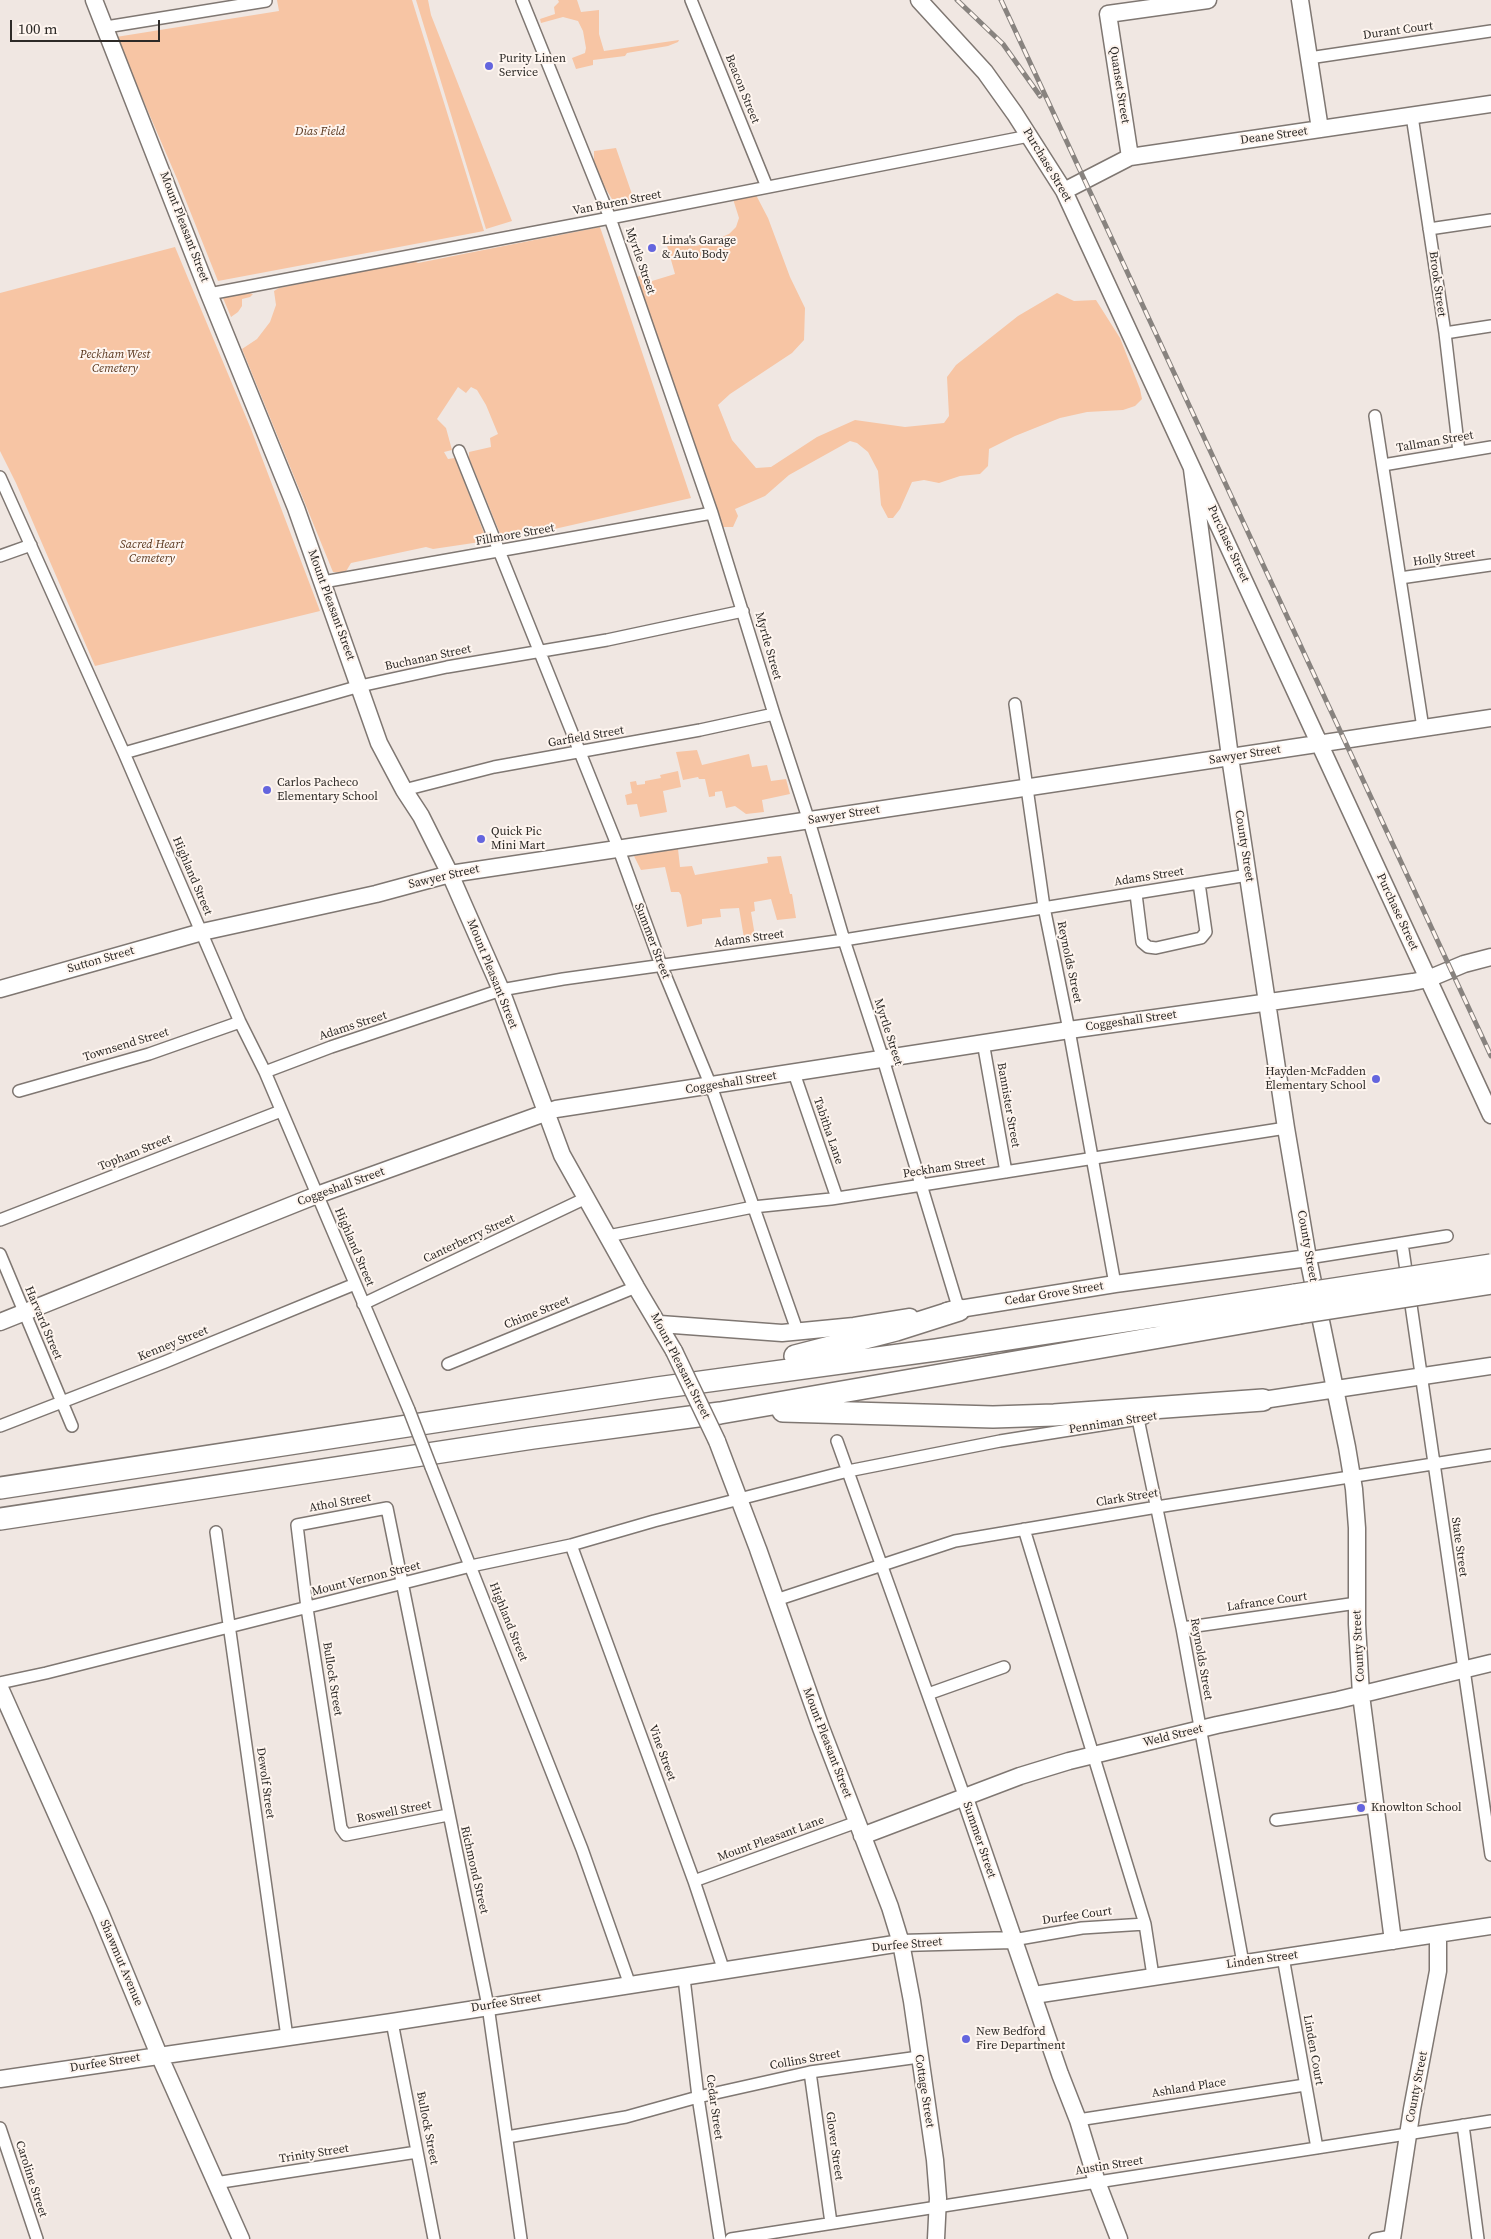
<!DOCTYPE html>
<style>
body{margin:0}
#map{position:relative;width:1491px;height:2239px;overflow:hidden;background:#f0e7e2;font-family:"Source Serif 4",serif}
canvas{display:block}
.scale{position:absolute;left:10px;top:20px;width:150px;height:22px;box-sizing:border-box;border:2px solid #2d2a27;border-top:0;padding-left:6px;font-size:15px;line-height:18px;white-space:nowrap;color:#2d2a27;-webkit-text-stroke:4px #fef5ef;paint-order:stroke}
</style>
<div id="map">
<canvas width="1491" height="2239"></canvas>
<div class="scale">100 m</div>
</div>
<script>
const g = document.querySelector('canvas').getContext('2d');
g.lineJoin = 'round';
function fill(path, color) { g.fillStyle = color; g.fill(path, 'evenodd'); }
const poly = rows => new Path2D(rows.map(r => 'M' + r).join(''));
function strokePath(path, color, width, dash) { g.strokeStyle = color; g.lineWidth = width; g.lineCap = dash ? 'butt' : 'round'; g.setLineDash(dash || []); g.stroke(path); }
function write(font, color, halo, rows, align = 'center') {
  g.font = font + ' "Source Serif 4",serif'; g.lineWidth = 4; g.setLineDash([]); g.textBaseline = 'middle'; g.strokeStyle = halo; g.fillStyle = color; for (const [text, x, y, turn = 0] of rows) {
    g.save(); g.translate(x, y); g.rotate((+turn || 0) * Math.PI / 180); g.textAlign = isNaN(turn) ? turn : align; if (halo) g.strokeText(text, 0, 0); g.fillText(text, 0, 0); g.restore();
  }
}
fill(poly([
 [277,0,412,0,484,231,218,281,178,181,116,37,279,11],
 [416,0,428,0,431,15,512,221,486,229],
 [558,0,577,0,581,12,599,10,599,34,604,51,679,40,678,42,668,46,627,53,625,56,593,60,593,65,576,69,572,58,585,53,586,48,583,31,578,21,563,17,541,23,540,19,555,14,554,7,559,2],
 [616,148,634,200,615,204,601,181,594,164,594,151],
 [756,195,768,218,790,277,805,308,804,340,792,353,730,394,718,405,732,440,756,468,771,467,817,437,855,420,905,427,944,423,949,416,947,377,956,365,1018,316,1057,293,1074,301,1096,300,1120,338,1140,389,1142,399,1135,406,1123,410,1087,412,1060,418,1015,436,989,449,988,466,980,474,960,476,939,483,924,480,912,482,900,509,893,518,888,518,881,505,878,471,868,452,857,443,850,441,789,475,765,496,735,509,738,516,733,527,721,527,636,278,646,272,652,281,675,274,664,235,677,237,687,244,696,246,708,243,729,234,736,227,739,218,733,199],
 [600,227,691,498,550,530,501,536,469,458,469,452,491,447,490,438,498,434,486,405,477,390,471,387,466,393,458,387,437,419,446,428,452,450,444,452,448,459,455,458,456,460,487,541,433,549,426,547,351,563,345,573,333,572,242,349,257,339,270,322,276,305,274,291,279,288,385,266,414,261,418,263],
 [175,247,251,429,320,611,95,666,16,483,0,451,0,293],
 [240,292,253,294,250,297,242,299,242,306,238,312,231,317,223,298],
 [697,750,702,765,749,754,752,767,767,765,771,781,786,779,790,794,762,800,764,812,746,814,735,806,726,808,722,791,715,792,715,796,709,797,705,779,699,779,698,777,683,780,676,752],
 [678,771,681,787,663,791,667,812,640,817,637,804,627,805,625,795,632,793,630,782,636,781,637,785,645,784,645,781,661,778,660,775],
 [678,849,680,867,692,866,695,875,768,863,767,857,781,856,790,894,792,894,796,918,777,920,771,899,754,902,755,911,751,912,755,936,744,938,739,908,720,909,721,917,702,919,702,924,687,927,681,895,679,892,671,892,665,867,641,870,634,856]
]), '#f7c5a4');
const street = poly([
 [522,0,610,218,712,513,774,714,809,821,844,940,883,1059,959,1310],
 [691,0,767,187],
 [106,27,266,1],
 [1309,58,1491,31],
 [1412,116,1445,333,1459,452],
 [1429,229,1491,220],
 [209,294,610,218,1029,136],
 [1445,333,1491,326],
 [1375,416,1423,728],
 [459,451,618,847,661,965,711,1086,798,1333],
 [1383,465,1491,447],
 [0,477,124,753,240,1022,265,1072,409,1410],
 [0,556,31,545],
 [1400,578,1491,565],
 [323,582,712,513],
 [1015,704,1044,907,1069,1030,1115,1284],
 [124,753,360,686,447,667,607,640,743,611],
 [404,790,494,767,700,730,774,714],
 [1136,894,1142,942,1148,947,1156,948,1201,938,1206,932,1199,883],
 [983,1042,1006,1172],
 [265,1072,331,1047,501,990,563,979,844,940,1248,875],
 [794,1073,837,1198],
 [19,1091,149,1054,240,1022],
 [0,1220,281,1111],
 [608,1236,753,1207,831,1199,922,1185,1286,1128],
 [1402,1243,1491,1855],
 [0,1254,72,1426],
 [1308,1258,1447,1236],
 [363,1304,586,1198],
 [448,1364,636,1287],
 [1138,1419,1182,1628,1243,1963],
 [0,1426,165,1362,355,1284],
 [837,1441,965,1798],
 [431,1467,582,1849,630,1985],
 [1024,1529,1145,1924,1153,1976],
 [216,1532,287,2037],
 [571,1545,694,1881,724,1971],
 [776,1600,955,1541,1157,1507,1491,1455],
 [1182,1628,1357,1603],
 [0,1683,46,1673,471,1566,571,1545,654,1521,848,1471,1000,1441,1145,1418],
 [928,1694,1004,1667],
 [448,1815,346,1835,341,1828,307,1608,297,1525,387,1508,488,2006,521,2239],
 [1276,1820,1375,1807],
 [694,1881,857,1822],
 [1013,1940,1082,1928,1145,1924],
 [1283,1957,1317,2148],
 [684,1978,698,2097,720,2239],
 [392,2022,434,2239],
 [810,2072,831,2223],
 [1078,2120,1305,2085],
 [1463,2125,1478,2239],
 [0,2128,37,2239],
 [507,2137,626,2117,698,2097,810,2072,919,2057],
 [215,2183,417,2152],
 [731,2239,1491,2121],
 [1375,2239,1392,2236]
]);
const secondary = poly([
 [94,0,209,294,296,508,379,743,404,790,421,816,450,874,501,990,562,1155,636,1287,674,1351],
 [919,0,985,72,1015,114,1064,191,1491,1115],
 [1300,0,1320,129],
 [1130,157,1108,14,1208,0],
 [1064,191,1130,157,1491,104],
 [1192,469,1230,757,1286,1128,1308,1258,1347,1447,1354,1489,1357,1528,1357,1624,1361,1695,1393,1941],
 [0,989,202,932,376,894,450,874,1491,718],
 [947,1311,1115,1284,1308,1258],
 [0,1322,317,1195,556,1109,1069,1030,1413,982,1428,979,1464,964,1491,957],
 [660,1324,782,1333,854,1326,910,1317],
 [1263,1400,1491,1366],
 [717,1441,758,1549,821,1728,890,1907,901,1943,912,2001,935,2160,938,2198,936,2239],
 [0,1688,100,1912,159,2055,241,2239],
 [965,1798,1060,2074,1078,2120,1097,2182,1119,2239],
 [862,1836,1020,1776,1069,1761,1217,1725,1338,1700,1491,1663],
 [1034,1995,1491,1926],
 [0,2079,392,2022,901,1943,1013,1940],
 [1392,2239,1412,2109,1438,1971,1438,1934]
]);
const highway = poly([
 [795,1356,896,1330,959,1310],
 [783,1411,993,1417,1054,1415,1263,1400],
 [0,1488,657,1388,936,1350,1295,1295],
 [0,1519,533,1438,720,1413,1299,1313]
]);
strokePath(street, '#7f7772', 14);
strokePath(secondary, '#7f7772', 19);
strokePath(highway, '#7f7772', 24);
strokePath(street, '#fff', 11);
strokePath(secondary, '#fff', 16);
strokePath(highway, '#fff', 21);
const rail = poly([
 [957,0,1003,44,1040,96],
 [1001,0,1491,1056]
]);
strokePath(rail, '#88837f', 5);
strokePath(rail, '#fef5ef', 3, [9]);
const streetBridge = poly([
 [409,1410,431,1467]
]);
const secondaryBridge = poly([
 [674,1351,717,1441]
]);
const highwayBridge = poly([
 [1295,1295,1491,1265],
 [1299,1313,1491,1283]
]);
strokePath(streetBridge, '#7f7772', 14, []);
strokePath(secondaryBridge, '#7f7772', 19, []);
strokePath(highwayBridge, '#7f7772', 24, []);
strokePath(streetBridge, '#fff', 11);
strokePath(secondaryBridge, '#fff', 16);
strokePath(highwayBridge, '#fff', 21);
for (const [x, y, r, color] of [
 [489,66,5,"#6465de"],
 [652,248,5,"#6465de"],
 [267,790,5,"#6465de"],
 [481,839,5,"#6465de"],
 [1376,1079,5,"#6465de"],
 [1361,1808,5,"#6465de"],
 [966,2039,5,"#6465de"]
]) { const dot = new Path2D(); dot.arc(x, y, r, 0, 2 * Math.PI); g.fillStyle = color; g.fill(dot); strokePath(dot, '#fef5ef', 2); }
write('12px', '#2d2a27', '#fef5ef', [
 ["Durant Court",1398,31,-8],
 ["Quanset Street",1119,85,81],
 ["Beacon Street",742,89,68],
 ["Deane Street",1274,136,-8],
 ["Purchase Street",1047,165,59],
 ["Van Buren Street",617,203,-11],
 ["Mount Pleasant Street",184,227,69],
 ["Myrtle Street",640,261,71],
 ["Brook Street",1437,284,82],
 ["Tallman Street",1435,442,-10],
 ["Fillmore Street",515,535,-10],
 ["Purchase Street",1228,544,65],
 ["Holly Street",1444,558,-8],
 ["Mount Pleasant Street",331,605,70],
 ["Myrtle Street",768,646,74],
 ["Buchanan Street",428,658,-12],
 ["Garfield Street",586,737,-10],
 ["Sawyer Street",1245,755,-9],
 ["Sawyer Street",844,815,-9],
 ["County Street",1244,846,81],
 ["Highland Street",192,876,67],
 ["Sawyer Street",444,877,-13],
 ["Adams Street",1149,877,-9],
 ["Purchase Street",1397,912,65],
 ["Adams Street",749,939,-8],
 ["Summer Street",652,941,69],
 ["Sutton Street",101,960,-16],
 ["Reynolds Street",1069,962,78],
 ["Mount Pleasant Street",492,974,68],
 ["Coggeshall Street",1131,1021,-8],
 ["Adams Street",353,1026,-18],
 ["Myrtle Street",888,1032,72],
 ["Townsend Street",126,1045,-17],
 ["Coggeshall Street",731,1083,-9],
 ["Bannister Street",1008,1105,80],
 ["Tabitha Lane",828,1131,71],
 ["Topham Street",135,1153,-22],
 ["Peckham Street",944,1168,-9],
 ["Coggeshall Street",341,1187,-20],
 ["Canterberry Street",469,1239,-25],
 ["County Street",1307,1246,80],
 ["Highland Street",354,1247,67],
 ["Cedar Grove Street",1054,1294,-9],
 ["Chime Street",537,1313,-22],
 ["Harvard Street",43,1323,67],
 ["Kenney Street",173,1344,-22],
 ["Mount Pleasant Street",680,1366,63],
 ["Penniman Street",1113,1423,-9],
 ["Clark Street",1127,1498,-9],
 ["Athol Street",340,1503,-10],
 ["State Street",1459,1547,82],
 ["Mount Vernon Street",366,1579,-14],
 ["Lafrance Court",1267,1602,-8],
 ["Highland Street",508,1622,68],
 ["County Street",1359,1646,-93],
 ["Reynolds Street",1201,1659,80],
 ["Bullock Street",332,1679,81],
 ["Weld Street",1173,1736,-14],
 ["Mount Pleasant Street",827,1743,69],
 ["Vine Street",662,1753,70],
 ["Dewolf Street",265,1783,82],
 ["Roswell Street",394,1812,-11],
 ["Mount Pleasant Lane",771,1839,-20],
 ["Summer Street",979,1840,71],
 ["Richmond Street",474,1870,77],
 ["Durfee Court",1077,1916,-8],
 ["Durfee Street",907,1945,-5],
 ["Linden Street",1262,1960,-8],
 ["Shawmut Avenue",121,1963,67],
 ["Durfee Street",506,2003,-9],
 ["Linden Court",1313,2050,80],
 ["Collins Street",805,2060,-10],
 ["Durfee Street",105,2063,-9],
 ["County Street",1417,2087,-79],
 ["Ashland Place",1189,2088,-9],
 ["Cottage Street",924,2091,81],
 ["Cedar Street",714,2107,82],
 ["Bullock Street",427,2128,79],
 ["Glover Street",834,2146,82],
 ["Trinity Street",314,2154,-9],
 ["Austin Street",1109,2166,-9],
 ["Caroline Street",31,2179,72]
]);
write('12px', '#2d2a27', '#fef5ef', [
 ["Purity Linen",499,59],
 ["Service",499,73],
 ["Lima's Garage",662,241],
 ["& Auto Body",662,255],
 ["Carlos Pacheco",277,783],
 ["Elementary School",277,797],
 ["Quick Pic",491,832],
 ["Mini Mart",491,846],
 ["Hayden-McFadden",1366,1072,"right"],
 ["Elementary School",1366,1086,"right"],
 ["Knowlton School",1371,1808],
 ["New Bedford",976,2032],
 ["Fire Department",976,2046]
], 'left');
write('italic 12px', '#59361d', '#fef5ef', [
 ["Dias Field",320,132],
 ["Peckham West",115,355],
 ["Cemetery",115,369],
 ["Sacred Heart",152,545],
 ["Cemetery",152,559]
]);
</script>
